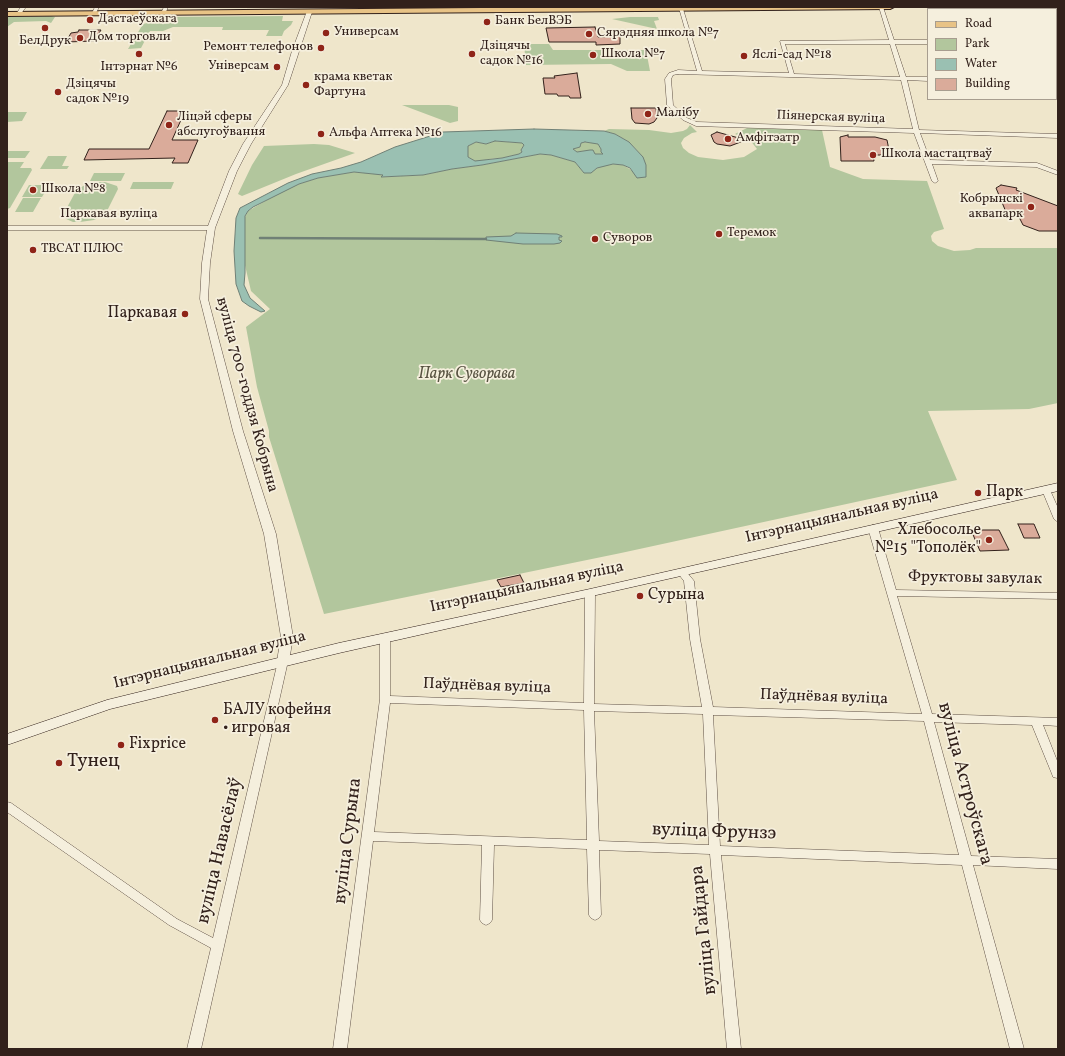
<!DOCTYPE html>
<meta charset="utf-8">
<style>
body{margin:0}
#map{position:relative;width:1065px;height:1056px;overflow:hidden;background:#efe6cb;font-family:Vollkorn,serif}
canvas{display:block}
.frame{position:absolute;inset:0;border:8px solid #32211b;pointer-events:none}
.legend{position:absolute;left:927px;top:8px;width:130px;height:92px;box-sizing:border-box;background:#f5efdd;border:1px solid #a79d8f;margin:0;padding:5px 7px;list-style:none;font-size:12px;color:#32211b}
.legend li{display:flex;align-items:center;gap:8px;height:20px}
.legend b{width:20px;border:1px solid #a79d8f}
</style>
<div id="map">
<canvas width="1065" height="1056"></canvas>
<div class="frame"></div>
<ul class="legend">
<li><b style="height:5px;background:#e8c386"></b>Road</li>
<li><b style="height:11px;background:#b2c69d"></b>Park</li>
<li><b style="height:11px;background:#9ac0b2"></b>Water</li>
<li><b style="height:11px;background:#daab9a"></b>Building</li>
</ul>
</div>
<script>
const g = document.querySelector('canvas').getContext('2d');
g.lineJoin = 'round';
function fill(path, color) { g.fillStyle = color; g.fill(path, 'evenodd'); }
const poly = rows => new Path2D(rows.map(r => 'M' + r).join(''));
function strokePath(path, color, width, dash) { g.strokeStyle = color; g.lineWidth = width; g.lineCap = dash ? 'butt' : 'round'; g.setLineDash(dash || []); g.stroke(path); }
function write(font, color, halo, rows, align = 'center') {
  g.font = font + ' Vollkorn,serif'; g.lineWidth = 3.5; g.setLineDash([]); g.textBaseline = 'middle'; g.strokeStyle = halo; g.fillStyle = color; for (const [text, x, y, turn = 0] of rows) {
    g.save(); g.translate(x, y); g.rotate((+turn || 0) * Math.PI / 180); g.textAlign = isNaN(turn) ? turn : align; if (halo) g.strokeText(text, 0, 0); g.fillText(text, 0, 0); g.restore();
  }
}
fill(poly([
 [51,16,55,17,51,23,46,21,14,22,7,27,7,17],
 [283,16,282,21,293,21,291,25,284,31,282,36,266,36,269,30,222,30,223,27,173,27,163,31,150,31,141,48,128,49,143,24,156,21,164,17],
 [630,17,658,17,659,20,654,21,657,29,612,19],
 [549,44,553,50,646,50,650,71,627,71,611,64,526,65,524,44],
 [402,105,449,105,458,107,458,121,450,123],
 [7,112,27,112,22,121,7,122],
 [690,125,697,132,692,133,684,138,681,143,683,148,689,153,698,157,723,160,744,157,757,149,750,140,735,134,747,128,822,130,830,167,863,179,927,181,944,229,934,232,931,236,932,241,938,246,954,251,970,250,976,248,1058,248,1058,403,1029,409,928,411,957,480,621,553,324,614,269,437,269,431,257,387,246,327,270,309,251,291,244,261,245,217,248,211,286,189,299,184,318,178,354,172,380,174,383,175,381,177,423,175,452,169,482,165,540,154,551,155,575,162,584,173,592,171,601,166,613,164,623,165,633,171,643,157,629,142,615,134,604,131,609,129,649,130,671,133,683,131,687,129],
 [495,141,522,143,524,145,521,150,522,152,519,154,502,158,489,159,483,161,475,161,468,157,468,146,476,142,486,144],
 [589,142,598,144,604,154,595,154,585,151,577,152,573,149,580,147,581,143],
 [314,144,329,145,355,153,296,174,242,196,238,194,252,165,264,146],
 [7,151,30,151,25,158,7,158],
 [48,156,67,156,62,166,69,166,67,169,40,169],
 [7,162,24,162,20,168,31,168,32,170,10,208,7,209],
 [94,173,125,173,121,181,90,181],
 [92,182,105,182,117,186,118,189,105,215,94,220,80,222,73,222,64,218,63,215,77,189],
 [133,182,174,182,171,189,130,189],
 [29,185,49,185,42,197,22,197],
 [23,198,41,198,33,212,15,212]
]), '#b2c69d');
const water = poly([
 [534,129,604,131,615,134,629,142,643,157,646,165,646,177,637,178,630,168,623,165,613,164,597,168,591,173,584,173,575,162,551,155,540,154,482,165,452,169,423,175,381,177,383,175,354,172,318,178,299,184,253,207,248,211,245,216,245,273,244,285,250,298,265,311,261,312,249,306,242,301,236,284,234,251,236,218,240,208,288,183,312,174,341,168,361,162,395,147,443,132,534,129],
 [495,141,522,143,524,145,521,150,522,152,519,154,502,158,475,161,468,157,468,146,476,142,486,144,495,141],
 [585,142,598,144,601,149,601,152,603,154,595,154,593,150,590,150,577,152,573,149,580,147,581,143,585,142],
 [516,233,557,234,562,236,562,237,559,237,559,240,562,241,560,243,554,244,523,244,486,240,486,237,511,236,516,233]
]);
fill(water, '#9ac0b2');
strokePath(water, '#708076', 1);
strokePath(poly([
 [260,238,486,239]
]), '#708076', 2.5);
const building = poly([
 [595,27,598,37,620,36,620,44,596,45,596,42,549,42,546,28,595,27],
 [79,30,101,30,94,41,66,42,71,33,78,32,79,30],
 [577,73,581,98,570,98,569,96,558,96,557,94,545,94,543,78,555,78,554,76,577,73],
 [631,108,656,108,657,118,654,122,649,124,635,123,632,119,631,108],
 [167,111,185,111,172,140,198,140,188,163,172,163,175,158,84,160,89,149,149,149,167,111],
 [717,132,746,140,730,146,717,144,714,142,711,135,717,132],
 [848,135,848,137,875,137,887,140,889,150,884,150,886,155,873,155,874,161,841,161,840,137,848,135],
 [1001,185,1017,188,1016,190,1058,206,1058,231,1039,231,1023,225,1017,213,1006,212,996,188,1001,185],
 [1018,524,1034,524,1040,538,1024,538,1018,524],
 [971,530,999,530,1009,550,980,551,971,530],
 [520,575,524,583,501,587,497,580,520,575]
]);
fill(building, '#daab9a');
strokePath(building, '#32211b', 1);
const minor = poly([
 [21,7,26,7,20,15,16,15,16,14,21,7],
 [95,7,99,7,95,15,91,15,95,7],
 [164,7,168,7,165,14,163,14,161,13,164,7],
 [879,7,883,7,894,40,928,40,928,44,895,44,906,77,928,77,928,81,907,80,919,130,1058,134,1058,138,920,133,930,160,1037,163,1058,171,1058,175,1036,167,932,164,938,181,935,183,932,181,914,133,696,126,683,120,667,105,665,79,669,73,678,70,697,71,679,8,683,9,702,71,789,73,780,41,889,40,879,7],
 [785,44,890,44,900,77,794,74,785,44],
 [678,74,901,80,913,129,697,122,687,118,673,105,671,79,673,75,678,74],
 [1056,40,1058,40,1058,44,1056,44,1056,40],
 [1056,82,1058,82,1058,86,1056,86,1056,82],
 [1046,487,1050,490,1058,508,1058,522,1054,519,1042,490,1046,487],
 [873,525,878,528,896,590,1058,593,1058,599,897,596,932,714,1058,718,1058,726,1043,725,1058,763,1057,778,1053,777,1052,774,1032,725,934,722,971,856,1058,859,1058,869,973,865,1024,1049,1010,1049,962,865,721,855,741,1049,727,1049,710,854,599,850,601,915,599,918,595,920,591,918,589,915,587,849,494,845,492,920,490,923,486,925,482,923,480,920,482,845,373,841,347,1049,333,1049,380,699,380,638,382,636,388,636,390,638,390,696,584,703,585,593,590,590,595,593,594,704,702,707,690,639,684,581,677,572,682,569,685,570,694,581,700,639,713,707,922,714,868,528,873,525],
 [390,703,584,710,587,840,374,832,390,703],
 [594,711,703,714,709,845,599,841,594,711],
 [713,715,924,721,959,855,720,846,713,715],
 [283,658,287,659,288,661,201,1049,187,1049,211,948,169,925,7,812,7,802,11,803,177,919,213,938,278,661,279,659,283,658]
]);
const tertiary = poly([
 [307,11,312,12,288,85,251,144,237,171,215,228,210,263,208,299,243,431,276,534,293,637,289,661,287,664,283,665,279,664,277,661,281,637,264,534,233,431,200,299,202,263,207,230,7,230,7,226,208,226,229,171,243,144,282,85,292,51,307,11]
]);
const secondary = poly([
 [1058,483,1058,491,339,653,110,709,7,745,7,734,107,700,339,643,590,589,1058,483]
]);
const primary = poly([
 [599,7,894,7,890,9,7,16,7,12,599,7]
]);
strokePath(minor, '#615247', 1);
strokePath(tertiary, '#615247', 1);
strokePath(secondary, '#32211b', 1);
strokePath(primary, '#32211b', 2);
fill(minor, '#f5efdd');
fill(tertiary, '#f5efdd');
fill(secondary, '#f5efdd');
fill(primary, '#e8c386');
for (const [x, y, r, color] of [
 [90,20,4,"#8f2418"],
 [487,22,4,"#8f2418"],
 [45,28,4,"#8f2418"],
 [326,33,4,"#8f2418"],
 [589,34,4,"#8f2418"],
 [80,38,4,"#8f2418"],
 [321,48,4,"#8f2418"],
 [139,54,4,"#8f2418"],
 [472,54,4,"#8f2418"],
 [593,55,4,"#8f2418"],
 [744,56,4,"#8f2418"],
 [277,67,4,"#8f2418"],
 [306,85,4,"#8f2418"],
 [58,92,4,"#8f2418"],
 [648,114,4,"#8f2418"],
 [169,125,4,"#8f2418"],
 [321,134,4,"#8f2418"],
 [728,139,4,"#8f2418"],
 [873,155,4,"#8f2418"],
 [33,190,4,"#8f2418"],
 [1031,207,4,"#8f2418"],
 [719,234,4,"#8f2418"],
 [595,239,4,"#8f2418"],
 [33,250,4,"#8f2418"],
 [185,314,4,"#8f2418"],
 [978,493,4,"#8f2418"],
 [989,540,4,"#8f2418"],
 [640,596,4,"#8f2418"],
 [215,720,4,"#8f2418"],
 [121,745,4,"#8f2418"],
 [59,763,4,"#8f2418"]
]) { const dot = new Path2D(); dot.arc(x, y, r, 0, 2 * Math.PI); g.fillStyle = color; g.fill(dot); strokePath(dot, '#f5efdd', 1.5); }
write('13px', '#32211b', '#f5efdd', [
 ["Дастаеўскага",98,20],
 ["Банк БелВЭБ",495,22],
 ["Универсам",334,33],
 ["Сярэдняя школа №7",597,34],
 ["Дом торговли",88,38],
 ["БелДрук",45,42,"center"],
 ["Дзіцячы",480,47],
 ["садок №16",480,62],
 ["Ремонт телефонов",313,48,"right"],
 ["Школа №7",601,55],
 ["Яслі-сад №18",752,56],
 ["Універсам",269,67,"right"],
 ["Інтэрнат №6",139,68,"center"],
 ["крама кветак",314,78],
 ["Фартуна",314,93],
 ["Дзіцячы",66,85],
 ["садок №19",66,100],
 ["Малібу",656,114],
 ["Ліцэй сферы",177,118],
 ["абслугоўвання",177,133],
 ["Альфа Аптека №16",329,134],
 ["Амфітэатр",736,139],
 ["Школа мастацтваў",881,155],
 ["Школа №8",41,190],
 ["Кобрынскі",1023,200,"right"],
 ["аквапарк",1023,215,"right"],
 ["Теремок",727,234],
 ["Суворов",603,239],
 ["ТВСАТ ПЛЮС",41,250]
], 'left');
write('13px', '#32211b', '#f5efdd', [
 ["Піянерская вуліца",831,118,2],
 ["Паркавая вуліца",109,215]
]);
write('16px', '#32211b', '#f5efdd', [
 ["Паркавая",177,314,"right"],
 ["Парк",986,493],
 ["Хлебосолье",981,531,"right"],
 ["№15 \"Тополёк\"",981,549,"right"],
 ["Сурына",648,596],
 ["БАЛУ кофейня",223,711],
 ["• игровая",223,729],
 ["Fixprice",129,745]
], 'left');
write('italic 16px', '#585342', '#f5efdd', [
 ["Парк Суворава",467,375]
]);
write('16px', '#32211b', '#f5efdd', [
 ["вуліца 700-годдзя Кобрына",246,395,75],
 ["Інтэрнацыянальная вуліца",842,517,-13],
 ["Фруктовы завулак",975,579,1],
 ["Інтэрнацыянальная вуліца",527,588,-12],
 ["Інтэрнацыянальная вуліца",210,661,-14],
 ["Паўднёвая вуліца",487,687,2],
 ["Паўднёвая вуліца",824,698,2]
]);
write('19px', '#32211b', '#f5efdd', [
 ["Тунец",67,763]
], 'left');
write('19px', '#32211b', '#f5efdd', [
 ["вуліца Астроўскага",964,784,75],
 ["вуліца Фрунзэ",714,833,2],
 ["вуліца Сурына",349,841,-83],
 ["вуліца Навасёлаў",221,851,-77],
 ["вуліца Гайдара",705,930,-96]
]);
</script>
